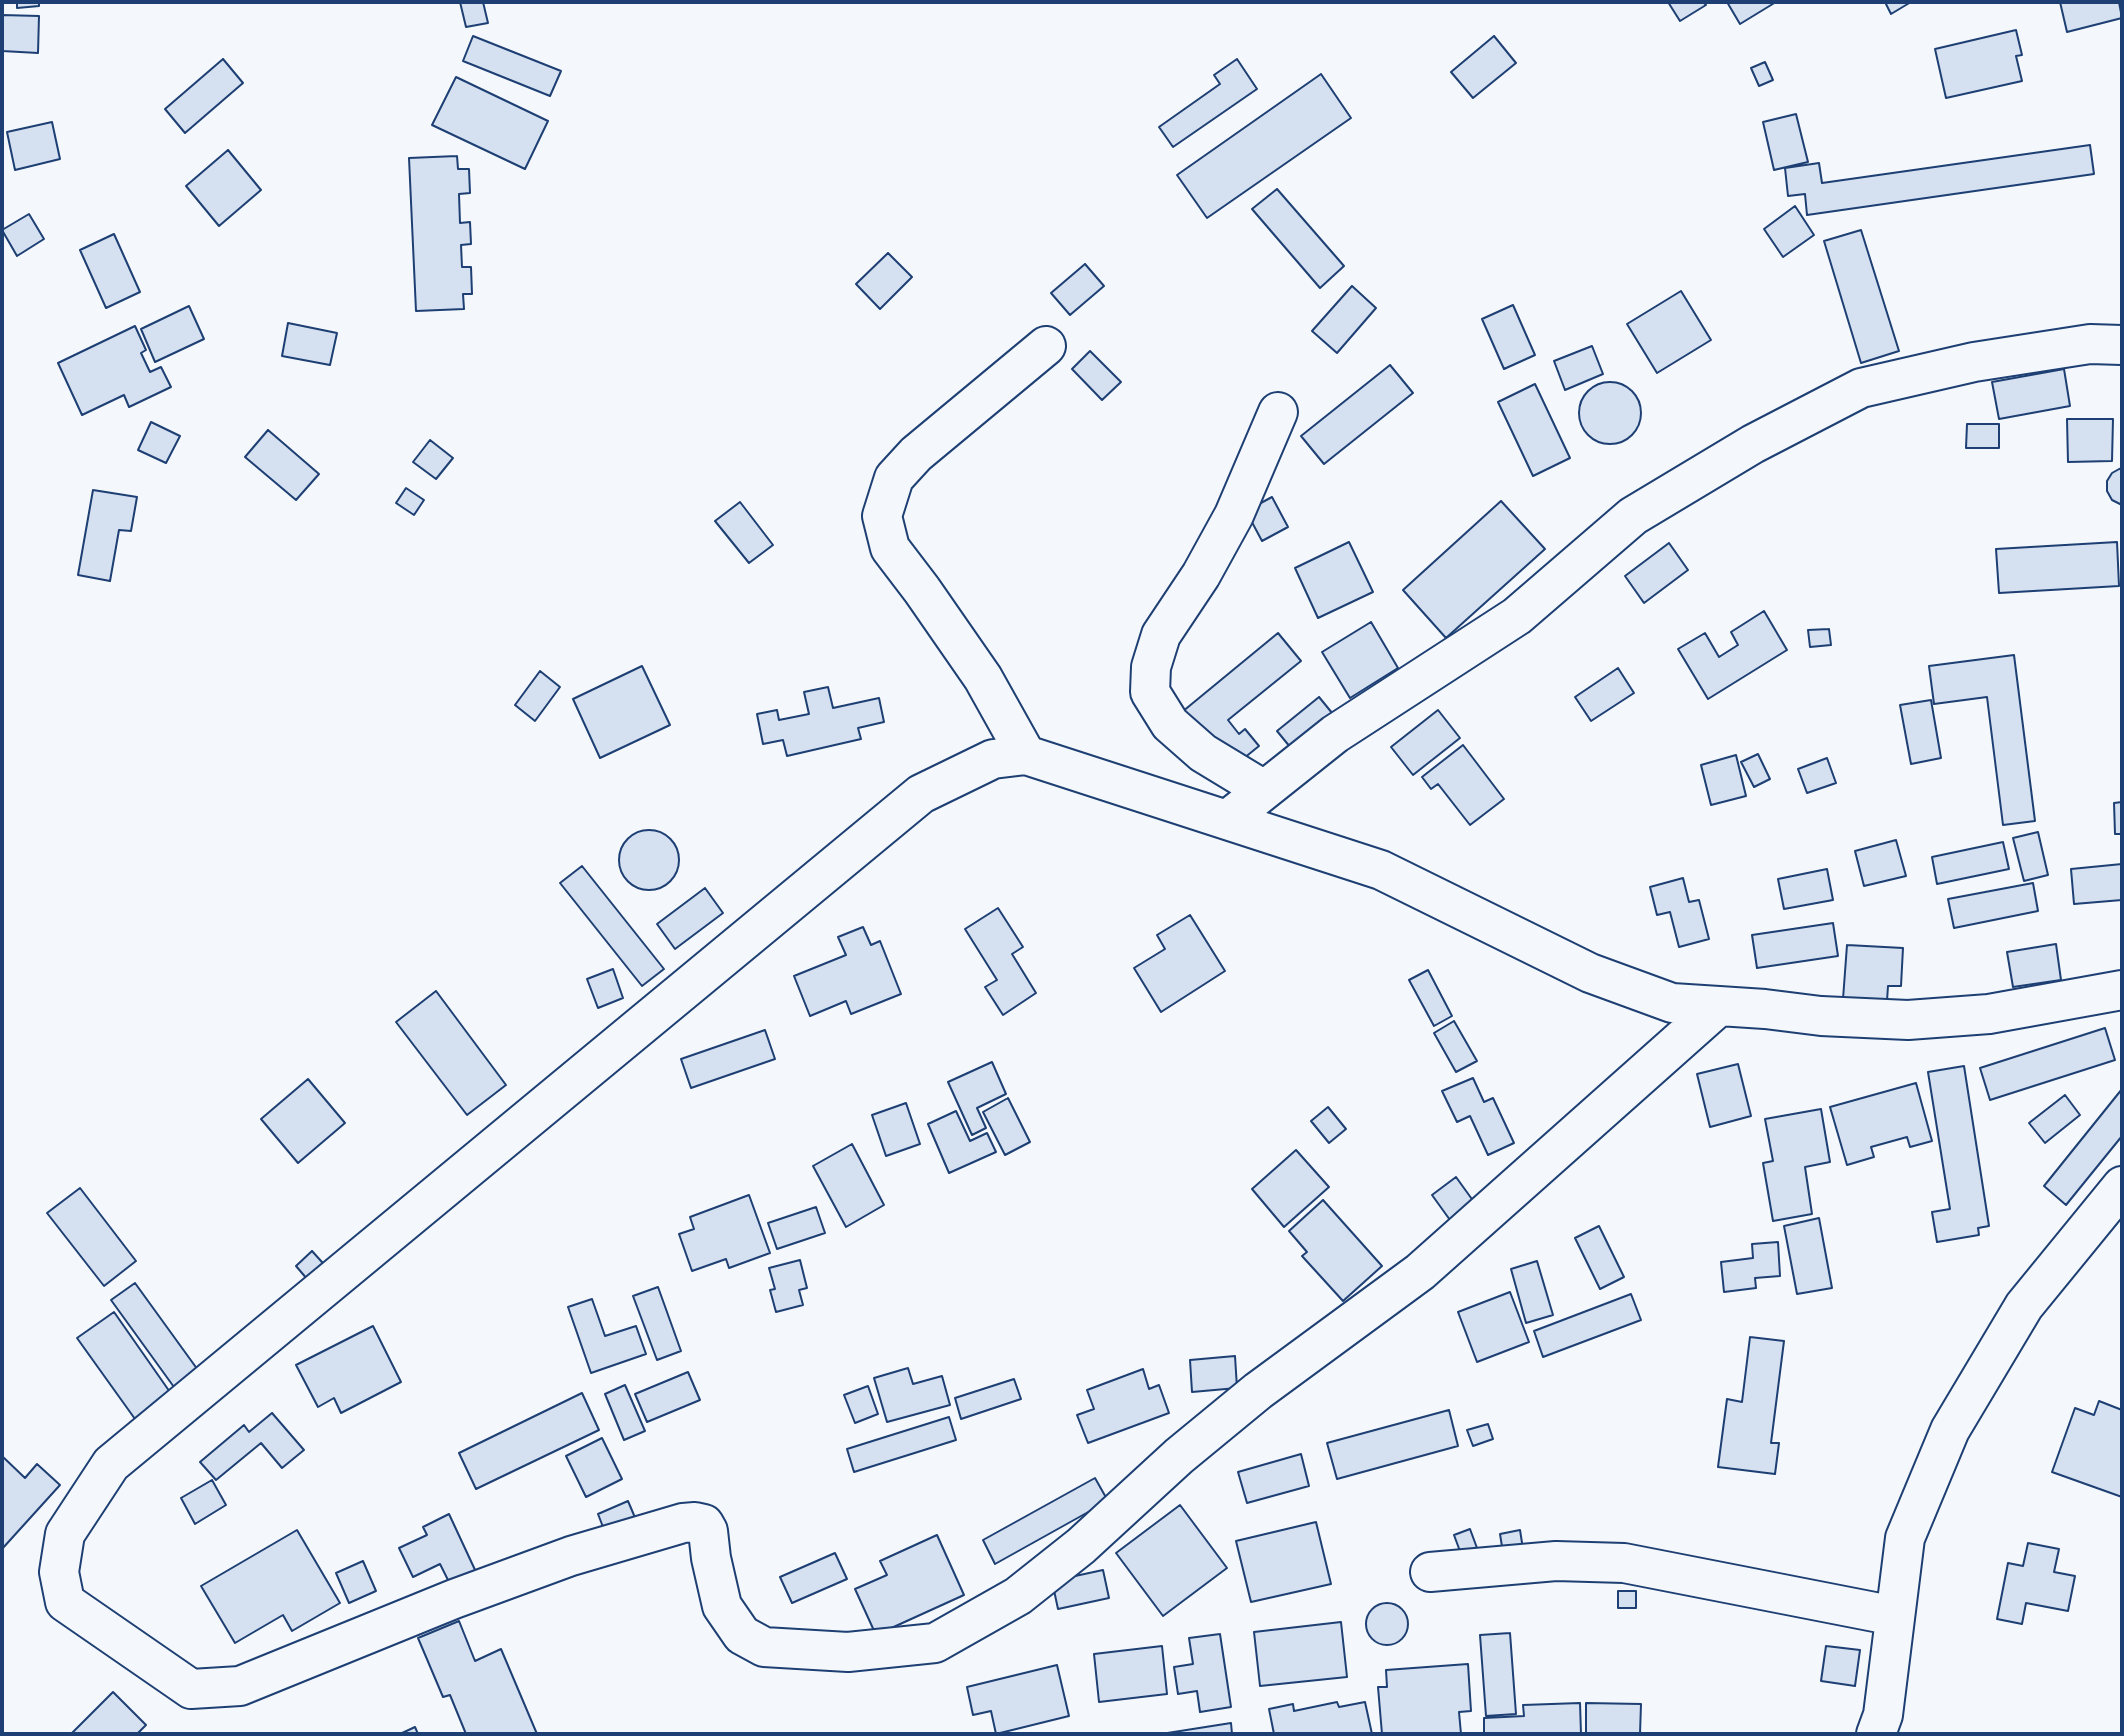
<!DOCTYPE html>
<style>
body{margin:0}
#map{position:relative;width:2124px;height:1736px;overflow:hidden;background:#f4f7fb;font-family:Inter,sans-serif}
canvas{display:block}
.frame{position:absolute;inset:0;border:4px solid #1d3f73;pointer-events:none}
</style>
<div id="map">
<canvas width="2124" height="1736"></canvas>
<div class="frame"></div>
</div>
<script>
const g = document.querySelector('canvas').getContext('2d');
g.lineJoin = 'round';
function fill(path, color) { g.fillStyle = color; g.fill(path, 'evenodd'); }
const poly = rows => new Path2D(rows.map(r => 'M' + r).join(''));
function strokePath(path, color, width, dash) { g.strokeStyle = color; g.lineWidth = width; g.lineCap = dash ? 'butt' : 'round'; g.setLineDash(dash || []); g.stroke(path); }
const building = poly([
 [17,2,39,2,39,6,17,8,17,2],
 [460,2,483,2,488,23,466,27,460,2],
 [1668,2,1703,2,1706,5,1680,21,1668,2],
 [1727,2,1776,2,1740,24,1727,2],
 [1885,2,1911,2,1891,14,1885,2],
 [2060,2,2119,2,2122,18,2067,32,2060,2],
 [2,15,39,16,38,53,2,51,2,15],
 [2016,30,2022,55,2016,56,2022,81,1946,98,1935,49,2016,30],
 [473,36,561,71,550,96,463,61,473,36],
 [1494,36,1516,63,1473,98,1451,72,1494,36],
 [223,59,243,83,185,133,165,109,223,59],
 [1237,59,1257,89,1173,147,1159,127,1220,84,1214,75,1237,59],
 [1765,62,1773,80,1759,86,1751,68,1765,62],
 [1321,74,1351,118,1207,218,1177,175,1321,74],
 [456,77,548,121,525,169,432,125,456,77],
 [1796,114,1808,162,1774,170,1763,122,1796,114],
 [52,122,60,159,15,170,7,132,52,122],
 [2090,145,2094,174,1807,215,1805,194,1788,196,1785,168,1819,163,1822,183,2090,145],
 [228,150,261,190,219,226,186,186,228,150],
 [457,156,458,169,469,169,470,193,459,194,460,223,470,222,471,244,461,245,462,267,471,267,472,294,463,294,464,309,416,311,409,158,457,156],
 [1277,189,1344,266,1320,288,1252,209,1277,189],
 [1795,206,1814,235,1783,257,1764,229,1795,206],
 [29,214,44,239,17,256,2,230,29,214],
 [1861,230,1899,351,1861,363,1824,241,1861,230],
 [114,234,140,292,106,308,80,250,114,234],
 [888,253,912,277,880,309,856,284,888,253],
 [1085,264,1104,286,1070,315,1051,293,1085,264],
 [1352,286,1376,308,1337,353,1312,331,1352,286],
 [1681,291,1711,340,1657,373,1627,324,1681,291],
 [1513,305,1535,355,1504,369,1482,319,1513,305],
 [189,306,204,339,155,362,141,329,189,306],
 [288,323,337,333,330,365,282,356,288,323],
 [135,326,146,350,141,353,150,372,161,367,171,387,129,407,124,395,82,415,58,363,135,326],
 [1592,346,1603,374,1565,390,1554,361,1592,346],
 [1090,351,1121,382,1102,400,1072,369,1090,351],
 [1390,365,1413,393,1324,464,1301,436,1390,365],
 [2064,369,2070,406,1999,419,1992,382,2064,369],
 '1579 413a31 31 0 1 1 62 0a31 31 0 1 1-62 0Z',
 [1535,384,1570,458,1533,476,1498,402,1535,384],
 [2067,419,2113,419,2112,461,2068,462,2067,419],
 [151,422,180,436,166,463,138,450,151,422],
 [1967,424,1999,424,1999,448,1966,448,1967,424],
 [268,430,319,474,296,500,245,457,268,430],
 [430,440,453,458,436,479,413,462,430,440],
 [2121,468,2122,468,2122,505,2112,500,2107,491,2107,481,2112,473,2121,468],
 [406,488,424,500,414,515,396,503,406,488],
 [93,490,137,497,131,531,119,530,110,581,78,575,93,490],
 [1272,497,1288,527,1262,541,1246,511,1272,497],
 [1501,501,1545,549,1446,638,1403,590,1501,501],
 [740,502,773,545,749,563,715,521,740,502],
 [1349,542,1373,592,1318,618,1295,568,1349,542],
 [2117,542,2119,586,1999,593,1996,549,2117,542],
 [1669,543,1688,570,1644,603,1625,576,1669,543],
 [1764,611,1787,650,1708,699,1678,649,1705,633,1719,657,1738,645,1731,632,1764,611],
 [1371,622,1398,668,1350,698,1322,652,1371,622],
 [1829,629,1831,645,1810,647,1808,630,1829,629],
 [1278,633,1301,661,1228,720,1239,734,1245,729,1259,746,1238,763,1182,712,1278,633],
 [2014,655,2035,821,2003,825,1987,697,1934,704,1929,666,2014,655],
 [642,666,670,725,600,758,573,699,642,666],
 [1618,668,1634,693,1591,721,1575,697,1618,668],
 [540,671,560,687,535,721,515,705,540,671],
 [828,687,833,708,879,698,884,722,858,728,861,739,787,756,783,740,763,744,757,714,777,710,779,720,809,714,804,692,828,687],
 [1319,697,1337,719,1295,753,1277,731,1319,697],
 [1931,700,1941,758,1911,764,1900,705,1931,700],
 [1438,710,1460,738,1413,775,1391,747,1438,710],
 [1463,745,1504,799,1470,825,1438,784,1431,789,1422,777,1463,745],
 [1758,754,1770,779,1754,787,1741,762,1758,754],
 [1736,755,1746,796,1711,805,1701,765,1736,755],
 [1827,758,1836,783,1807,793,1798,769,1827,758],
 [2122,802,2122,834,2115,834,2114,803,2122,802],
 '619 860a30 30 0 1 1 60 0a30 30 0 1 1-60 0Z',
 [2038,832,2048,875,2024,881,2013,838,2038,832],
 [1896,840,1906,876,1864,886,1855,851,1896,840],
 [2003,842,2009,869,1937,884,1932,857,2003,842],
 [2122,864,2122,900,2074,904,2071,869,2122,864],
 [582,866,664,969,642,986,560,883,582,866],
 [1827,869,1833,900,1784,909,1778,879,1827,869],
 [1683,878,1689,902,1699,900,1709,939,1679,947,1670,912,1657,915,1650,887,1683,878],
 [2033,883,2038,911,1954,928,1948,899,2033,883],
 [705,888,723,913,675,949,657,924,705,888],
 [998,908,1023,947,1012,954,1036,993,1003,1015,985,987,997,980,965,929,998,908],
 [1190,915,1225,971,1161,1012,1134,968,1165,949,1157,935,1190,915],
 [1833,923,1838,956,1757,968,1752,935,1833,923],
 [863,927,871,945,880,941,901,994,851,1014,846,1001,810,1016,794,976,846,955,838,937,863,927],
 [2056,944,2061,980,2013,987,2007,952,2056,944],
 [1847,945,1903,948,1901,986,1888,986,1887,1001,1843,999,1847,945],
 [613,969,623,998,598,1008,587,979,613,969],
 [1428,970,1452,1016,1434,1026,1409,980,1428,970],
 [436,991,506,1085,467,1115,396,1022,436,991],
 [1454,1021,1477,1061,1456,1072,1434,1033,1454,1021],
 [2105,1028,2115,1060,1990,1100,1980,1068,2105,1028],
 [765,1030,775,1059,691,1088,681,1059,765,1030],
 [992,1062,1006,1094,977,1108,986,1128,972,1135,948,1082,992,1062],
 [1738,1064,1751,1116,1710,1127,1697,1074,1738,1064],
 [1964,1066,1989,1226,1978,1228,1979,1235,1937,1242,1932,1212,1950,1209,1928,1072,1964,1066],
 [1473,1078,1484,1102,1493,1098,1514,1143,1488,1155,1470,1116,1457,1122,1442,1091,1473,1078],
 [308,1079,345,1123,298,1163,261,1119,308,1079],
 [1916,1083,1932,1141,1910,1147,1907,1137,1871,1147,1874,1157,1847,1165,1830,1107,1916,1083],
 [2122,1089,2122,1136,2066,1205,2044,1186,2122,1089],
 [2065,1095,2080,1115,2045,1143,2029,1123,2065,1095],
 [1008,1098,1030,1142,1005,1155,983,1112,1008,1098],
 [906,1103,920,1144,886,1156,872,1115,906,1103],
 [1328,1107,1346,1129,1329,1143,1311,1121,1328,1107],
 [1821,1109,1830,1162,1805,1167,1812,1214,1773,1221,1763,1163,1773,1161,1765,1119,1821,1109],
 [956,1111,970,1141,987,1133,996,1152,949,1173,928,1124,956,1111],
 [852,1144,884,1205,846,1227,813,1166,852,1144],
 [1296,1150,1329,1187,1284,1227,1252,1189,1296,1150],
 [1456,1177,1474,1202,1450,1220,1432,1195,1456,1177],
 [80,1188,136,1261,104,1286,47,1213,80,1188],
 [749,1195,770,1253,729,1268,726,1259,692,1271,679,1234,694,1229,690,1217,749,1195],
 [1323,1200,1382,1266,1343,1301,1302,1256,1307,1252,1289,1231,1323,1200],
 [816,1207,825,1233,777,1249,768,1223,816,1207],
 [1819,1218,1832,1288,1797,1294,1784,1226,1819,1218],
 [1599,1226,1624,1277,1600,1289,1575,1238,1599,1226],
 [1778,1242,1780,1276,1755,1278,1756,1288,1724,1292,1721,1262,1753,1258,1752,1244,1778,1242],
 [312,1251,330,1271,313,1286,296,1266,312,1251],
 [800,1260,807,1288,799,1290,803,1305,776,1312,770,1290,775,1289,769,1268,800,1260],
 [1537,1261,1553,1315,1526,1323,1511,1269,1537,1261],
 [135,1283,203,1377,179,1394,111,1300,135,1283],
 [658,1287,681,1351,657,1360,633,1296,658,1287],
 [1510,1292,1529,1342,1477,1362,1458,1312,1510,1292],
 [1631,1294,1641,1320,1543,1357,1534,1331,1631,1294],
 [592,1299,605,1336,636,1326,646,1354,591,1373,568,1307,592,1299],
 [114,1312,179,1405,145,1411,135,1419,77,1338,114,1312],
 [373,1326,401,1382,341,1413,334,1398,318,1407,296,1365,373,1326],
 [1750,1337,1784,1341,1771,1443,1779,1443,1775,1474,1718,1467,1727,1399,1742,1402,1750,1337],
 [1235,1356,1237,1388,1192,1392,1190,1360,1235,1356],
 [908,1368,913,1384,942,1376,950,1405,887,1422,874,1378,908,1368],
 [1143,1369,1149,1389,1159,1385,1169,1413,1088,1443,1077,1415,1094,1409,1087,1390,1143,1369],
 [688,1372,700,1400,647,1422,635,1394,688,1372],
 [1014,1379,1021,1399,961,1419,955,1398,1014,1379],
 [625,1385,645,1431,624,1440,605,1394,625,1385],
 [868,1386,878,1414,855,1423,844,1395,868,1386],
 [582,1393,599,1430,476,1489,459,1453,582,1393],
 [2099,1401,2122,1410,2122,1497,2052,1472,2075,1408,2094,1415,2099,1401],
 [1449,1410,1458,1446,1337,1479,1327,1443,1449,1410],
 [272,1413,304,1450,282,1468,261,1443,216,1480,200,1462,244,1425,249,1432,272,1413],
 [949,1417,956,1440,854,1472,847,1449,949,1417],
 [1488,1424,1493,1439,1473,1446,1467,1430,1488,1424],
 [602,1438,622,1479,586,1497,566,1456,602,1438],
 [1301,1454,1309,1486,1247,1503,1238,1472,1301,1454],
 [2,1456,25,1478,37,1464,60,1485,2,1549,2,1456],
 [1095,1478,1108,1501,995,1564,983,1540,1095,1478],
 [212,1480,226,1505,195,1524,181,1498,212,1480],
 [628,1501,639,1527,608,1540,598,1514,628,1501],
 [1180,1505,1227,1568,1163,1616,1116,1553,1180,1505],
 [449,1514,476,1572,450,1584,440,1564,413,1577,399,1548,427,1535,423,1527,449,1514],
 [1316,1522,1331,1584,1251,1602,1236,1541,1316,1522],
 [1470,1529,1477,1548,1461,1554,1454,1535,1470,1529],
 [297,1530,340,1603,292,1631,283,1615,235,1643,201,1586,297,1530],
 [1520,1530,1523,1549,1503,1553,1500,1534,1520,1530],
 [937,1535,964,1595,876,1635,855,1589,887,1575,880,1561,937,1535],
 [2028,1543,2059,1549,2054,1572,2075,1576,2068,1611,2026,1603,2022,1624,1997,1619,2008,1563,2023,1566,2028,1543],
 [835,1553,847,1579,792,1603,780,1577,835,1553],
 [363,1561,376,1591,349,1603,336,1573,363,1561],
 [1103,1570,1109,1598,1058,1609,1052,1581,1103,1570],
 [1618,1591,1636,1591,1636,1608,1618,1608,1618,1591],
 '1366 1624a21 21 0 1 1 42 0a21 21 0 1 1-42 0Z',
 [459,1621,475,1661,501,1649,537,1734,466,1734,450,1695,443,1697,418,1638,459,1621],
 [1341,1622,1347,1677,1260,1686,1254,1632,1341,1622],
 [1510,1633,1516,1714,1486,1716,1480,1635,1510,1633],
 [1220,1634,1231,1707,1200,1712,1197,1691,1178,1694,1174,1667,1193,1664,1189,1638,1220,1634],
 [1162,1646,1167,1694,1099,1702,1094,1654,1162,1646],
 [1826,1646,1860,1650,1855,1686,1821,1681,1826,1646],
 [1468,1664,1471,1711,1459,1712,1461,1734,1382,1734,1378,1687,1387,1687,1386,1670,1468,1664],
 [1057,1665,1069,1716,996,1734,991,1711,973,1715,967,1687,1057,1665],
 [113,1692,146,1725,137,1734,71,1734,113,1692],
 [1337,1702,1339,1707,1365,1702,1372,1734,1274,1734,1269,1709,1293,1704,1294,1711,1337,1702],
 [1580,1703,1581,1734,1484,1734,1484,1718,1524,1716,1523,1705,1580,1703],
 [1586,1703,1641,1704,1640,1734,1586,1734,1586,1703],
 [1231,1723,1232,1734,1161,1734,1231,1723],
 [415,1727,418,1734,400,1734,415,1727]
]);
fill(building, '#d5e0f0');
strokePath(building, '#1d3f73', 2);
const street = poly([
 [1026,755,983,678,922,590,890,548,882,516,894,478,916,454,1046,346],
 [1264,790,1203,753,1170,724,1150,692,1151,667,1161,635,1201,575,1234,515,1278,412],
 [1227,820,1335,734,1517,616,1633,516,1753,444,1861,388,1974,362,2090,344,2122,345],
 [1719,1006,1420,1272,1258,1391,1179,1456,1081,1546,1018,1596,935,1643,848,1652,764,1647,742,1635,722,1606,711,1558,708,1531,704,1524,695,1522,683,1523,571,1556,454,1599,240,1686,191,1689,65,1602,59,1572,65,1534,111,1464,921,794,993,759,1026,755,1381,870,1590,973,1672,1003,1719,1006,1765,1009,1821,1016,1908,1020,1989,1014,2122,990],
 [1430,1572,1556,1561,1624,1563,1895,1616],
 [1876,1734,1883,1715,1905,1538,1950,1430,2024,1306,2122,1186]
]);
strokePath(street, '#1d3f73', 42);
strokePath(street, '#f4f7fb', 38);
</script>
